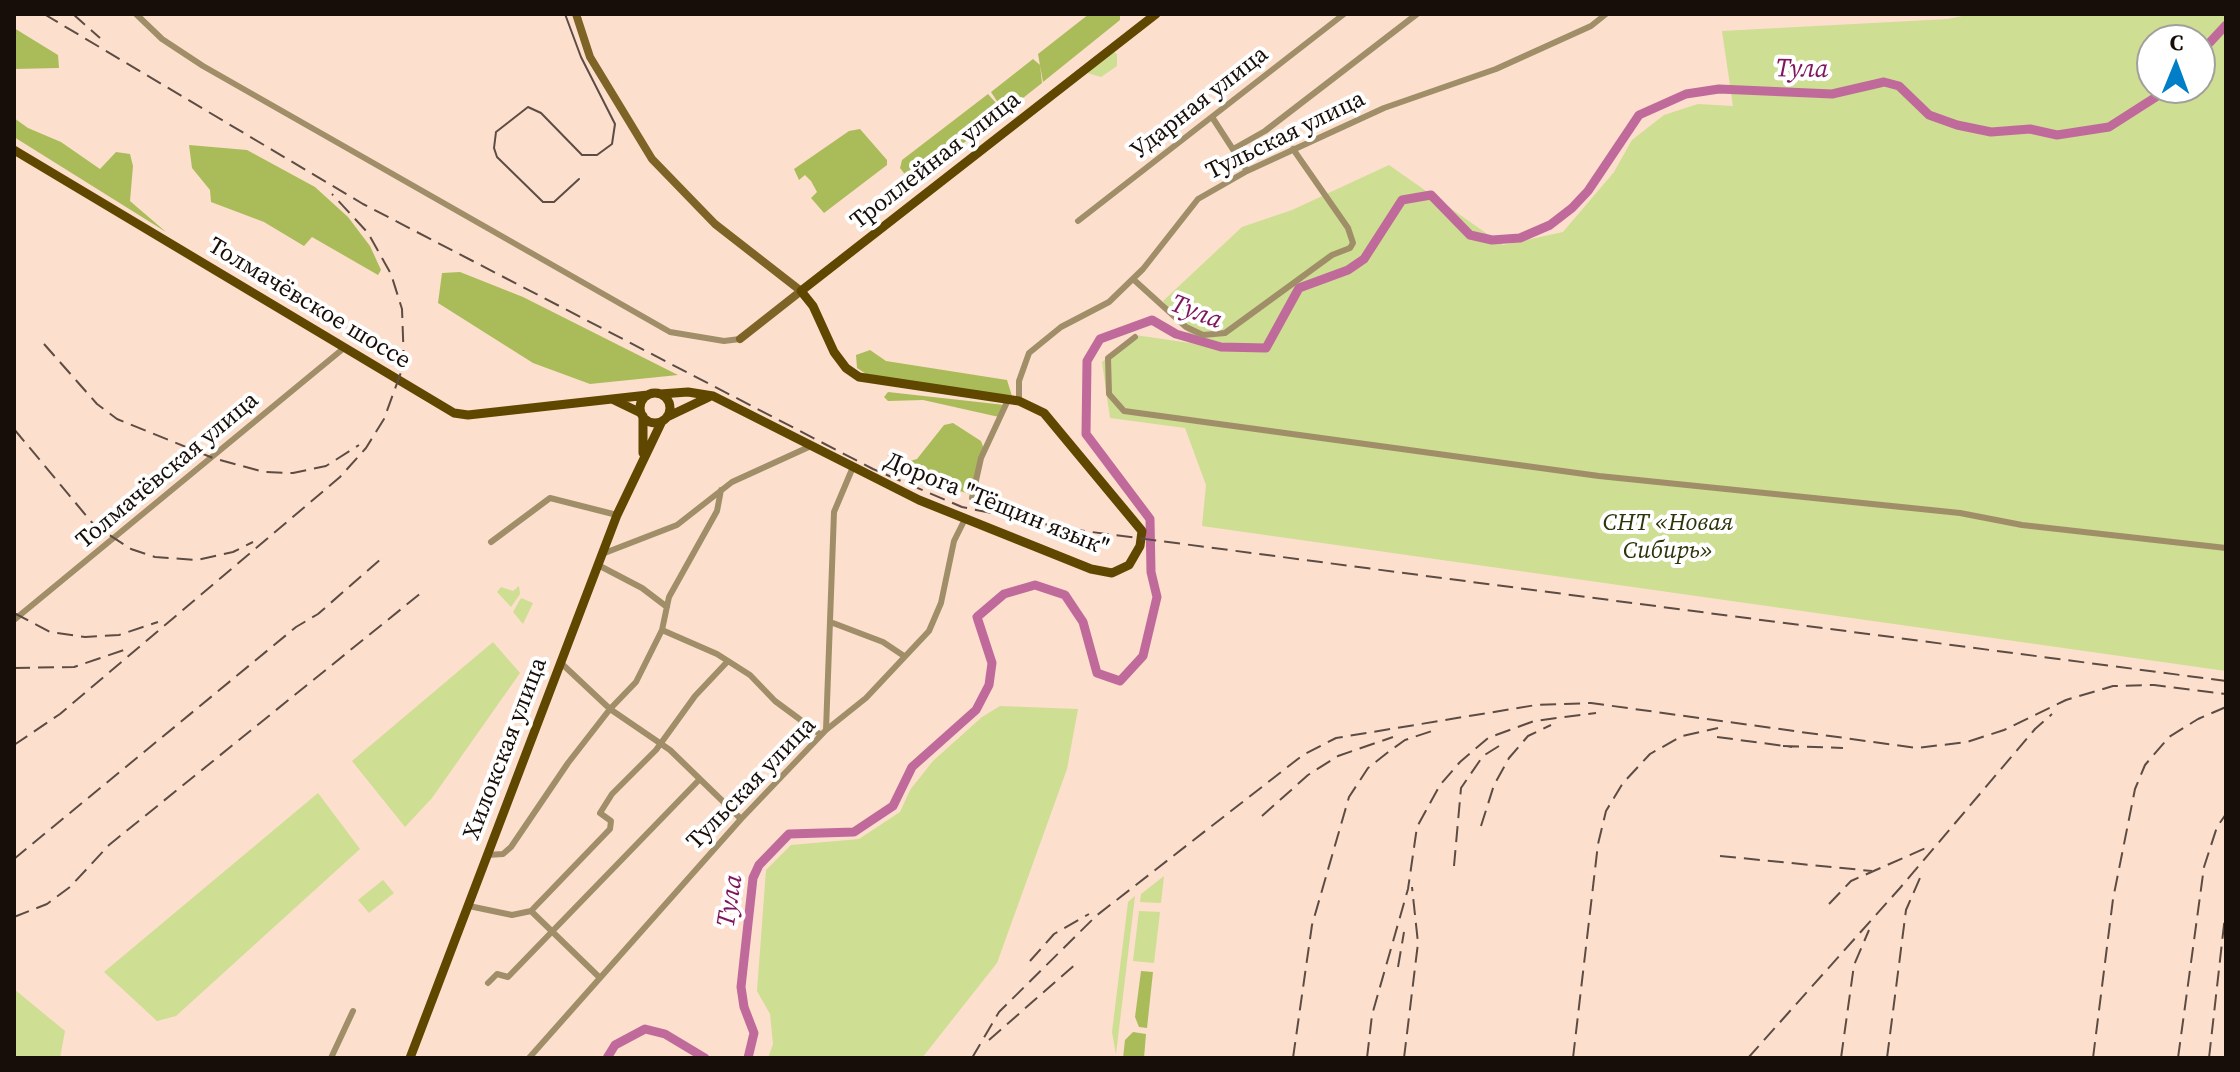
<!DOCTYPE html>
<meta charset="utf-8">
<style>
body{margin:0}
#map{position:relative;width:2240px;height:1072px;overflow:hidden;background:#fddfcd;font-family:"Source Serif 4",serif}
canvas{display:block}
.frame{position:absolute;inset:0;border:16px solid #180e09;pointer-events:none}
.north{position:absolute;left:2136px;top:24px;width:80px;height:80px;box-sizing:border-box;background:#fff;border:2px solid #a39f9d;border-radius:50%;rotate:1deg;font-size:22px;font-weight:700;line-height:32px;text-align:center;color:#180e09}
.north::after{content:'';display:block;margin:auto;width:28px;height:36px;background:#007ec7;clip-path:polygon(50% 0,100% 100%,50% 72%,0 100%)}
</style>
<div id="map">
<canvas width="2240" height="1072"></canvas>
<div class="frame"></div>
<div class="north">С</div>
</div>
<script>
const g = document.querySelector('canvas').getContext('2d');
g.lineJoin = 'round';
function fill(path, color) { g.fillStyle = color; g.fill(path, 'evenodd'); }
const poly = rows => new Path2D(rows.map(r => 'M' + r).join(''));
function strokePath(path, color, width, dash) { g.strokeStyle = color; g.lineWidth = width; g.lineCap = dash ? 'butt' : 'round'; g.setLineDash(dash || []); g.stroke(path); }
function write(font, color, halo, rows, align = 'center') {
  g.font = font + ' "Source Serif 4",serif'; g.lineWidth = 8; g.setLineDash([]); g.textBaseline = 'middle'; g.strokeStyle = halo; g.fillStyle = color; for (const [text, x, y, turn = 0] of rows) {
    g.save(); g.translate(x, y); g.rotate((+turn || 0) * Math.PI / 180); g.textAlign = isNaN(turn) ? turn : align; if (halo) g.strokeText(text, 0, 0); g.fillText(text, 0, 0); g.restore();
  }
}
fill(poly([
 [1971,14,2226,14,2226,671,1202,526,1206,485,1185,428,1110,418,1102,362,1135,335,1197,344,1163,301,1242,227,1292,210,1389,165,1503,245,1563,232,1614,172,1632,140,1664,115,1698,104,1733,106,1722,31,1948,19],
 [2152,40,2200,40,2200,88,2152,88],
 [1114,52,1117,54,1117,66,1101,77,1087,73],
 [519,586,520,594,511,607,497,592,501,587,513,591],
 [521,598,533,603,523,624,513,612],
 [493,642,520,673,432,798,405,827,352,761],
 [1000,706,1078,709,1067,769,997,963,922,1058,768,1058,773,1044,770,1014,757,991,766,870,791,845,859,839,900,812,910,790,933,761,982,717],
 [318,793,360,849,176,1016,157,1021,104,972],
 [1164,876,1161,903,1140,902,1141,894],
 [383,880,394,893,369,913,358,900],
 [1135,896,1116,1054,1116,1055,1112,1032,1128,902],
 [1139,911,1160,912,1154,963,1133,961],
 [14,989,65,1031,60,1058,14,1058]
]), '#cede93');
fill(poly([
 [1089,14,1120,14,1120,20,1043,82,1038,54],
 [14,28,58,55,59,68,14,69],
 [1033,59,1040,65,1042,83,1004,113,911,182,900,168,902,160,988,94,1004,112,991,92],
 [14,118,28,128,61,142,100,169,116,152,130,154,133,166,130,201,166,232,14,137],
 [860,129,887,160,887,165,824,213,811,198,817,192,811,181,805,175,799,180,794,169,849,131],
 [189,145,247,150,315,187,348,217,370,246,381,270,378,275,312,237,304,246,264,222,211,202,210,190,192,168],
 [460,272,523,297,678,375,590,384,533,363,438,303,442,273],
 [870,350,886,361,1007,380,1012,396,874,379,857,368,856,355],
 [888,392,1005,405,999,417,923,400,888,401,884,397],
 [953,423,981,441,984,449,970,494,912,477,887,455,906,462,917,459,944,425],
 [1141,971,1153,972,1147,1028,1139,1027,1135,1017],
 [1133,1032,1146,1034,1144,1058,1123,1058,1125,1040]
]), '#aabc5a');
strokePath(poly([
 [2200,53,2226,25],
 [607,1058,615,1045,645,1029,665,1034,705,1058],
 [748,1058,754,1033,744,1007,741,987,753,878,759,865,789,834,854,832,893,806,912,767,976,710,989,685,992,663,977,617,1004,594,1035,585,1065,595,1083,622,1097,673,1120,681,1143,656,1157,597,1151,572,1150,519,1086,434,1087,361,1100,339,1152,320,1176,334,1221,347,1266,348,1299,288,1348,270,1364,259,1402,200,1431,195,1470,235,1492,240,1520,238,1550,225,1572,208,1588,191,1639,115,1686,94,1719,89,1832,94,1884,82,1899,86,1929,115,1957,125,1991,132,2030,129,2057,135,2109,127,2170,88]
]), '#c06a9c', 9);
strokePath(poly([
 [136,14,162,39,203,66,670,332,724,341,740,339],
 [1212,117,1247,171],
 [1235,148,1265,131,1417,14],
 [1078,221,1344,14],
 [1133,279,1186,327,1203,335,1225,333,1332,255,1350,248,1353,243,1348,228,1293,149],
 [1135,337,1108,358,1109,394,1124,411,1599,476,1960,513,2022,525,2226,548],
 [1019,401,1019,381,1029,353,1061,327,1109,302,1143,269,1198,199,1247,171,1384,108,1496,69,1591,26,1606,14],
 [972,498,981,458,1008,400],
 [491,542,550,498,617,515],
 [602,554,677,525,732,482,811,446],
 [598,565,642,588,667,607],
 [14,620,344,348],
 [833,623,883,642,904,656],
 [662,630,717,654,750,675,775,701,821,735],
 [560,662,610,709,670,750,741,819],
 [826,730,834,512,853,467],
 [487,855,503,854,511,847,568,763,610,709,636,682,662,630,669,597,717,511,721,490],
 [469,906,512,915,531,911,598,976],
 [531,911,610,829,611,821,600,813,612,794,656,750,695,696,728,661],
 [488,983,497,974,508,977,698,781],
 [331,1058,353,1011],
 [529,1058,741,819,826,730,866,698,929,631,941,603,954,541,965,519]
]), '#a08e68', 6);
strokePath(poly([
 [576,14,590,57,652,159,715,224,801,291,740,339]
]), '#7e6326', 8);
strokePath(poly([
 [14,150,454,413,468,415,648,395],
 '640 408a15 15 0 1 1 30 0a15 15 0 1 1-30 0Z',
 [660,394,688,392,713,396,919,500,1091,569,1112,573,1129,565,1140,546,1142,531,1044,413,1019,401,859,377,846,368,834,352,813,306,801,291,1156,14],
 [612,399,641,413],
 [667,417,709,397],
 [643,453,643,416],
 [410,1058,617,515,662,421]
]), '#604700', 9);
strokePath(poly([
 [565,14,581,57,615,124,612,144,597,155,582,155,541,113,528,107,496,132,494,148,497,157,543,202,554,202,579,179]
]), '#5c4c43', 2);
strokePath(poly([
 [44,14,363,204,873,469,962,507,1069,529,2226,681],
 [73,14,100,38],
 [44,344,97,404,117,419,213,458,264,472,293,473,326,466,359,445],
 [14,429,94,525,131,549,155,557,197,560,233,552,253,542],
 [14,613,50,632,85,637,119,635,158,622],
 [14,668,74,667,127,649],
 [1717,737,1792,747],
 [14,745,60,714,340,477,366,448,384,419,404,364,402,309,391,274,368,233,332,194],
 [1783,746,1843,748],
 [1262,816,1308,775,1338,756,1393,737],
 [1481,826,1494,785,1509,758,1528,736,1551,725],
 [1720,856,1872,871],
 [14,859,296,627,318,614,382,558],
 [1454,866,1461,788,1483,756,1499,746],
 [1829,904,1851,881,1928,847],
 [14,917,47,904,70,887,109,845,421,593],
 [1030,961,1054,934,1089,914],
 [1398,967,1404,932],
 [989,1040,1078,962],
 [972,1058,999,1012,1096,916,1303,755,1336,738,1536,705,1591,703,1917,748,1967,742,2004,730,2066,700,2113,686,2154,685,2226,694],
 [1293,1058,1312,925,1349,797,1368,768,1387,753,1405,740,1438,729],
 [1367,1058,1372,1015,1408,889,1417,827,1440,785,1460,762,1488,738,1534,721,1596,713],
 [1404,1058,1418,943,1412,887],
 [1573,1058,1598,844,1606,811,1623,783,1650,754,1682,736,1718,728],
 [1748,1058,1900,888,2035,729,2052,714],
 [1841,1058,1854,965,1869,930],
 [1887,1058,1906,910,1923,871],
 [2093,1058,2113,899,2135,789,2145,765,2169,737,2198,719,2226,707],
 [2178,1058,2204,867,2217,827,2226,814],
 [2209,1058,2226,907]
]), '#5c4c43', 2, [16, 8]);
write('24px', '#180e09', '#fff', [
 ["Ударная улица",1200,103,-38],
 ["Тульская улица",1286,136,-26],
 ["Троллейная улица",936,161,-38],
 ["Толмачёвское шоссе",309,304,31],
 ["Толмачёвская улица",168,471,-40],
 ["Дорога \"Тёщин язык\"",996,505,22],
 ["Хилокская улица",506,749,-69],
 ["Тульская улица",752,784,-46]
]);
write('italic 24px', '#2e350b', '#fff', [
 ["СНТ «Новая",1668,524],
 ["Сибирь»",1668,552]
]);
write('italic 26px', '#7f155c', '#fff', [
 ["Тула",1802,70,1],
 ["Тула",1196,313,21],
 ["Тула",731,901,-81]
]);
</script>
